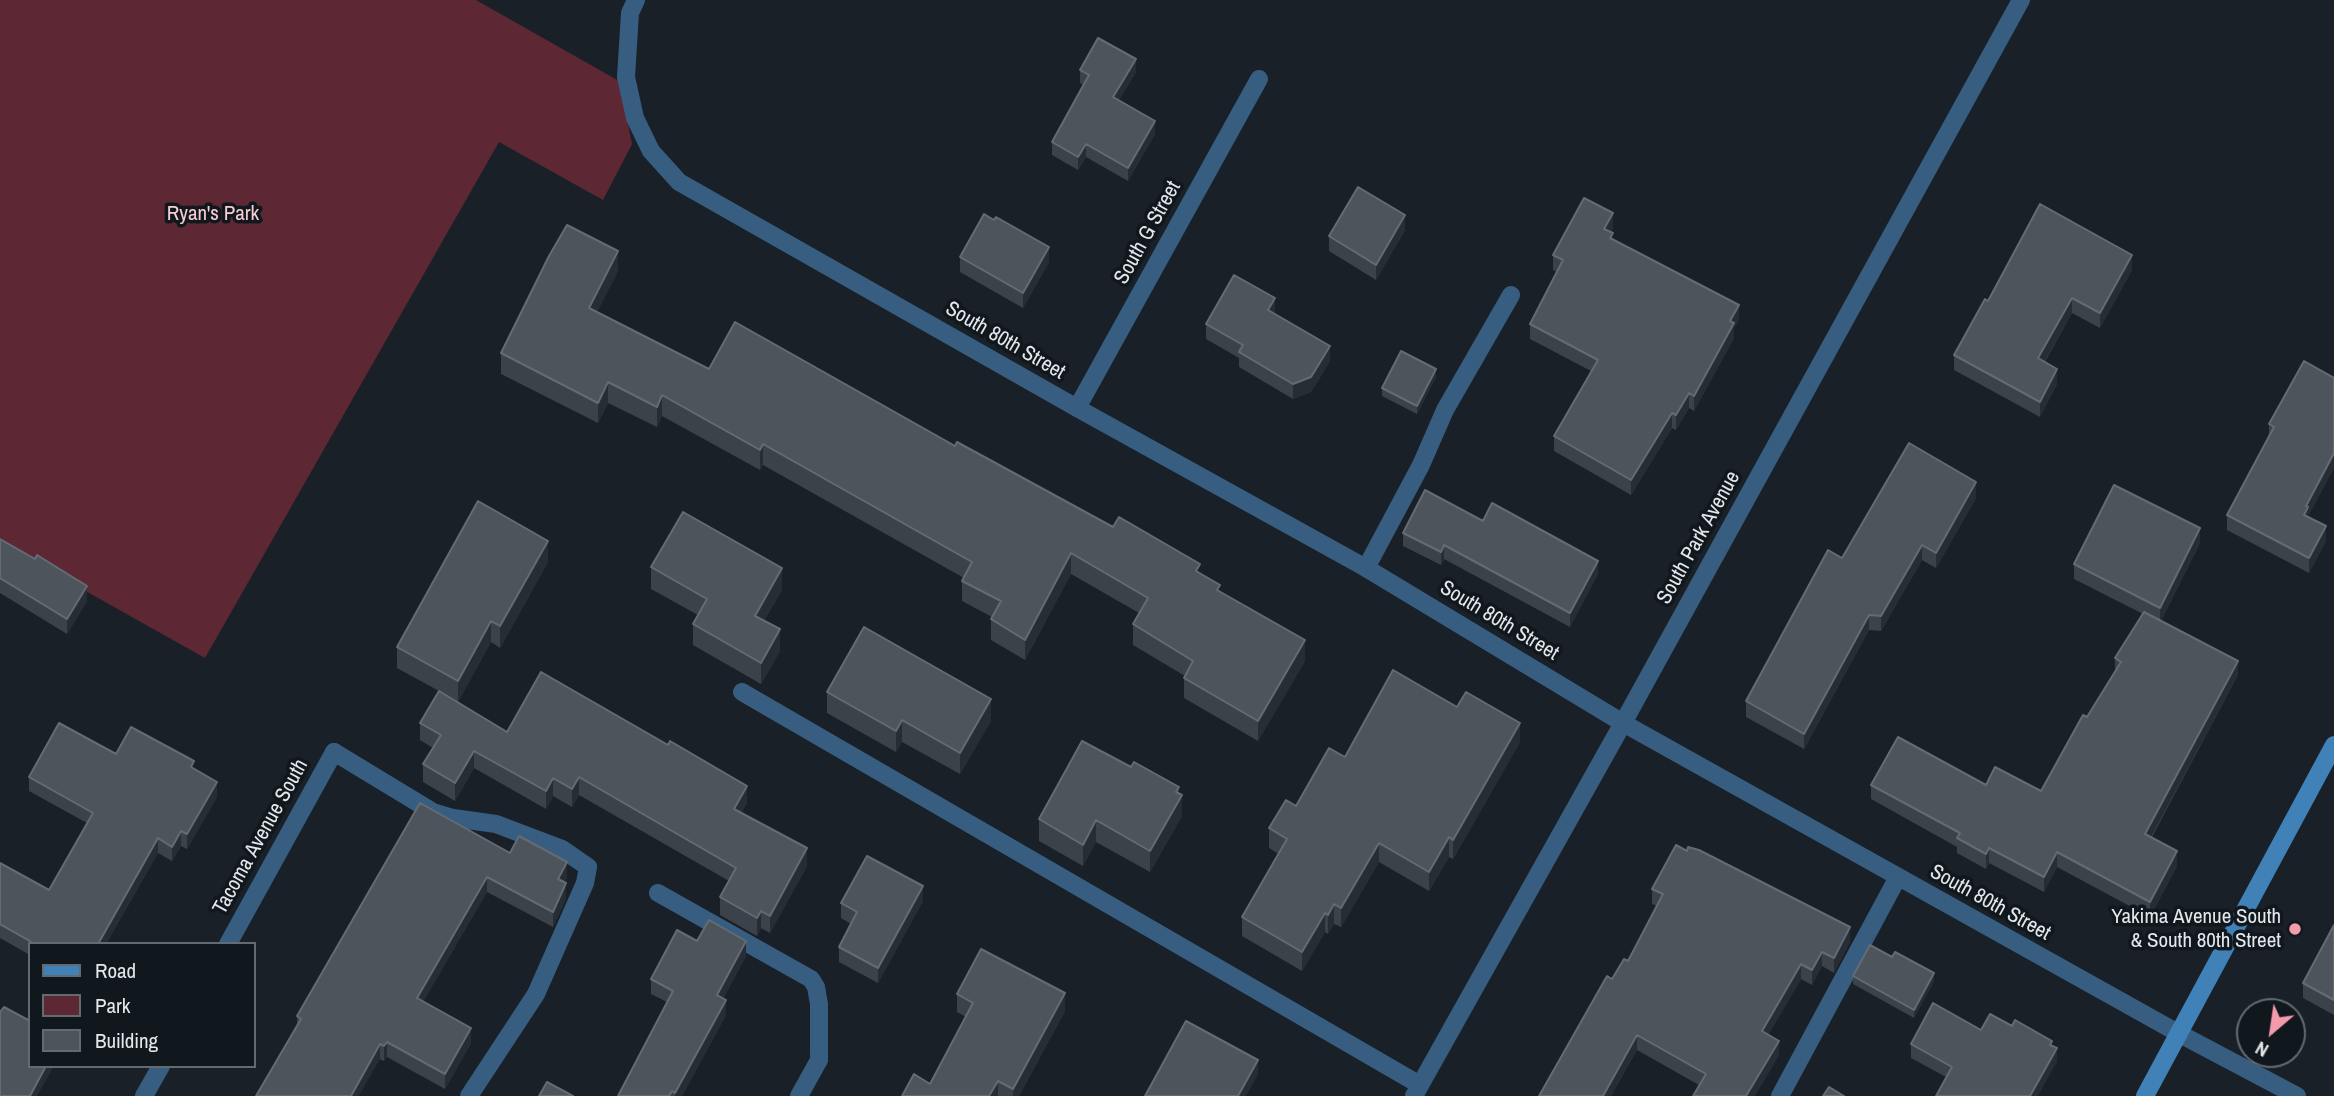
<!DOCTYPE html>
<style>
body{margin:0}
#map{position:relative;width:2334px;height:1096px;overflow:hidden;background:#192027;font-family:"Archivo Narrow",sans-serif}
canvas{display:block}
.legend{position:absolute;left:28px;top:942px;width:228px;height:126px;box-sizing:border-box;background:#10171d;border:2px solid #646b70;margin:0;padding:9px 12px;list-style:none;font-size:21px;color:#e3e8ec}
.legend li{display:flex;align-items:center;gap:14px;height:35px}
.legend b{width:35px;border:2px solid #646b70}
.north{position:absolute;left:2236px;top:998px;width:70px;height:70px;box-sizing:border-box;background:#10171d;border:2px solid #646b70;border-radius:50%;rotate:209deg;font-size:19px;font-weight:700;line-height:28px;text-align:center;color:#e3e8ec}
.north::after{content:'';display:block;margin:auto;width:24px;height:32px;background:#f39aab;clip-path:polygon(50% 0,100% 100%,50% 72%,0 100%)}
</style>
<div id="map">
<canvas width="2334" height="1096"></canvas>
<ul class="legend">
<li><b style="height:9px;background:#4082b7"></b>Road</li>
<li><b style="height:19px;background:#5d2834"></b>Park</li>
<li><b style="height:19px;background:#4d545b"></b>Building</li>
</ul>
<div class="north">N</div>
</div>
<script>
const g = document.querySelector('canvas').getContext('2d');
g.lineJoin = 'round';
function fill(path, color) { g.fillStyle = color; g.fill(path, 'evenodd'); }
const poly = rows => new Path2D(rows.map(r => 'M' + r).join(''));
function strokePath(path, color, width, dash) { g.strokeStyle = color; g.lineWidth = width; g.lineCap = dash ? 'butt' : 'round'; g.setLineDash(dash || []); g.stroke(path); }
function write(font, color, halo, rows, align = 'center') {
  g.font = font + ' "Archivo Narrow",sans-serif'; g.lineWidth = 7; g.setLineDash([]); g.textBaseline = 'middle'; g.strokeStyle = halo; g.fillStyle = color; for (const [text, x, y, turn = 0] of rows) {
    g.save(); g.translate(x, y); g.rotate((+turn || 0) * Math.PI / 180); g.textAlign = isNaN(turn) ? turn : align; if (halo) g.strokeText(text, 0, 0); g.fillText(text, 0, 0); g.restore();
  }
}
fill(poly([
 [0,0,476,0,619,81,632,144,603,200,499,142,205,658,0,543]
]), '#5d2834');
strokePath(poly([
 [1366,568,1421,465,1445,410,1511,295],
 [742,692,1420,1085],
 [334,752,433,812,453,818,496,824,562,849,588,867,585,883,536,994,469,1096],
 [658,893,811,979,816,987,819,1004,819,1060],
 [1780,1096,1898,877]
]), '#375e80', 18);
strokePath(poly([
 [636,0,630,13,626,77,635,118,651,151,679,182,1077,408,1366,568,1623,723,2178,1033,2297,1096],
 [1077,408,1259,79],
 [228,944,334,752],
 [144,1096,161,1066],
 [799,1096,819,1060],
 [1414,1096,1623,723,2021,0]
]), '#375e80', 18);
strokePath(poly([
 [2145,1096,2334,745]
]), '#4082b7', 18);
fill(poly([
 [1080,70,1136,72,1119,100,1155,134,1128,181,1086,157,1078,170,1052,155,1052,142,1084,85,1080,83],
 [1613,228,1611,232,1613,239,1739,320,1734,328,1734,338,1694,411,1689,408,1676,430,1672,428,1631,495,1554,451,1554,436,1591,371,1530,339,1530,324,1557,272,1553,270,1553,255],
 [1405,230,1376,280,1329,251,1329,236],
 [960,257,1049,262,1023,308,960,272],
 [2132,270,2100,328,2072,313,2045,362,2057,384,2040,417,1954,370,1954,355,1988,301],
 [618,271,597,312,709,369,955,446,1200,573,1220,591,1305,661,1258,741,1184,698,1184,678,1185,676,1133,645,1133,624,1139,613,1071,574,1025,660,991,640,991,619,992,617,962,601,962,581,964,578,763,465,760,470,662,416,657,427,608,403,598,423,501,374,501,353],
 [1275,313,1274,314,1330,361,1311,392,1293,399,1239,367,1239,358,1206,339,1206,324],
 [1436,377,1417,414,1382,396,1382,388],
 [2269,424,2334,468,2308,516,2326,541,2309,573,2227,530,2227,515,2269,437],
 [1976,498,1936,568,1922,560,1881,631,1869,630,1804,749,1746,717,1746,701,1842,558],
 [1483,521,1598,574,1570,627,1444,559,1441,565,1403,546,1403,533],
 [0,539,87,601,67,634,0,593],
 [2200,543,2161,621,2238,675,2152,837,2177,866,2150,917,2057,867,2044,892,1989,863,1986,869,1957,853,1957,847,1871,799,1871,785,1986,785,2041,791,2115,672,2115,658,2143,614,2074,579,2074,564],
 [548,562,500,648,491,642,458,702,507,732,747,803,741,813,807,866,770,933,761,928,757,936,720,915,720,897,729,881,579,795,572,807,553,796,546,809,474,768,455,801,423,782,423,764,433,748,420,740,420,723,439,691,397,668,397,647],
 [651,567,782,590,764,621,780,651,761,684,693,645,693,624,698,615,651,589],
 [827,692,991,721,960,774,902,742,896,752,827,713],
 [1520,742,1453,859,1449,857,1429,891,1379,862,1341,927,1334,924,1328,934,1325,932,1302,971,1242,936,1242,917,1279,854,1269,848,1269,828,1296,806],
 [116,754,194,769,217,797,187,849,181,846,172,861,158,853,106,944,30,944,30,955,0,938,0,863,49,890,87,823,29,791,29,777],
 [1179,793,1182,816,1150,872,1096,842,1083,866,1039,841,1039,819],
 [510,853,567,878,564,883,566,899,553,927,487,892,423,1001,471,1043,445,1089,387,1057,384,1061,297,1026,297,1016],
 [1652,889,1850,942,1834,973,1822,966,1812,985,1801,979,1768,1035,1779,1056,1699,1085,1637,1050,1611,1096,1539,1096,1612,979,1628,961,1657,906,1652,904],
 [923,901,878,983,839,962,839,947,851,924,841,918,841,903],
 [2334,925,2334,1015,2303,998,2303,983],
 [697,941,746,956,723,999,726,1015,682,1096,618,1096,667,1002,651,994,651,979],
 [1853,976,1934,981,1914,1018,1853,984],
 [957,994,1065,1011,1019,1096,902,1096,930,1084,966,1017,957,1012],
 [2012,1026,2052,1046,2057,1062,1946,1077,1911,1058,1911,1044,1981,1030]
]), '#3b4249');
fill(poly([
 [1136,59,1136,72,1113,110,1113,97],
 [1155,121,1155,134,1128,181,1128,168],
 [1086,144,1086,157,1078,170,1078,157],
 [1613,213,1613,228,1604,244,1604,229],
 [1405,215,1405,230,1376,280,1376,265],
 [1049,247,1049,262,1023,308,1023,293],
 [618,251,618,271,589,328,589,308],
 [2132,255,2132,270,2100,328,2100,313],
 [1275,298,1275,313,1268,325,1268,310],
 [2072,298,2072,313,2038,373,2038,358],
 [1739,305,1739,320,1734,328,1734,338,1694,411,1694,396],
 [1330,346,1330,361,1311,392,1293,399,1293,384],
 [1436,369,1436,377,1417,414,1417,406],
 [2057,369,2057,384,2040,417,2040,402],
 [608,382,608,403,598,423,598,403],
 [1689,393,1689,408,1676,430,1676,415],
 [662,395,662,416,657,427,657,407],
 [1672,413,1672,428,1631,495,1631,480],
 [763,444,763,465,760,470,760,450],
 [2334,453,2334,468,2308,516,2308,522,2304,515,2306,506],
 [1976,482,1976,498,1936,568,1936,553],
 [2326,526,2326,541,2309,573,2309,558],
 [2200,528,2200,543,2160,623,2160,608],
 [548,541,548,562,500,648,500,626],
 [1444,545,1444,559,1441,565,1441,552],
 [1922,545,1922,560,1881,631,1881,616],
 [1071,553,1071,574,1025,660,1025,640],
 [1598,561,1598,574,1570,627,1570,613],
 [782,568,782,590,755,637,755,616],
 [87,586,87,601,67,634,67,619],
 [1869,615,1869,630,1804,749,1804,734],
 [491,621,491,642,458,702,458,681],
 [780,629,780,651,761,684,761,663],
 [1305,640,1305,661,1258,741,1258,721],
 [2238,661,2238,675,2145,848,2145,834],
 [991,699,991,721,960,774,960,753],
 [902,720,902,742,896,752,896,731],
 [1520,723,1520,742,1453,859,1453,840],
 [474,751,474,768,455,801,455,783],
 [579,777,579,795,572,807,572,789],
 [553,778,553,796,546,809,546,791],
 [217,782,217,797,187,849,187,834],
 [747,786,747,803,734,826,734,809],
 [1179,787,1179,800,1182,795,1182,816,1150,872,1150,851],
 [1096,820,1096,842,1083,866,1083,845],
 [181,831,181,846,172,861,172,847],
 [1449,837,1449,857,1429,891,1429,872],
 [158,838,158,853,106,944,98,944],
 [1379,843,1379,862,1341,927,1341,908],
 [807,848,807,866,770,933,770,916],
 [1989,848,1989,863,1986,869,1986,854],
 [2177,851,2177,866,2150,917,2150,902],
 [2057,852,2057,867,2044,892,2044,877],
 [567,862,567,878,558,894,558,879],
 [487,877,487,892,417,1013,417,998],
 [566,883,566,899,553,927,553,912],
 [923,886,923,901,878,983,878,968],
 [1334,904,1334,924,1328,934,1328,915],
 [761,911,761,928,757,936,757,918],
 [1325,913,1325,932,1302,971,1302,952],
 [1850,927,1850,942,1834,973,1834,958],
 [746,941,746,956,717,1011,717,995],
 [1822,952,1822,966,1812,985,1812,970],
 [1801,964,1801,979,1762,1045,1762,1031],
 [1934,973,1934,981,1914,1018,1914,1010],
 [1065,993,1065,1011,1019,1096,1013,1096,1013,1089],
 [726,1000,726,1015,682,1096,675,1096,675,1093],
 [471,1028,471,1043,445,1089,445,1074],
 [1637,1035,1637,1050,1611,1096,1603,1096],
 [1779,1041,1779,1056,1755,1096,1746,1096],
 [387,1042,387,1057,384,1061,384,1046],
 [380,1044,380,1059,359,1096,351,1096],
 [2057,1048,2057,1062,2038,1096,2030,1096],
 [1258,1060,1258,1075,1246,1096,1238,1096],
 [46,1066,54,1066,37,1096,30,1096],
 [998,1081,998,1096,989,1096]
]), '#262d34');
const building = poly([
 [1098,38,1136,59,1113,97,1155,121,1128,168,1086,144,1078,157,1052,142,1089,75,1080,70,1098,38],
 [1358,187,1405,215,1376,265,1329,236,1358,187],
 [1584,198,1613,213,1604,229,1613,233,1610,238,1739,305,1730,321,1734,323,1694,396,1689,393,1676,415,1672,413,1631,480,1554,436,1598,360,1530,324,1563,260,1553,255,1584,198],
 [2040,204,2132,255,2100,313,2072,298,2038,358,2057,369,2040,402,1954,355,1985,299,1988,301,2040,204],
 [984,214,994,220,996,217,1049,247,1023,293,960,257,984,214],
 [567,225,618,251,589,308,709,369,735,322,955,446,957,442,1113,527,1119,517,1200,564,1196,571,1220,585,1217,590,1305,640,1258,721,1184,678,1193,661,1133,624,1148,598,1071,553,1025,640,991,619,1001,601,962,581,972,562,763,444,760,450,662,395,657,407,608,382,598,403,501,353,549,256,567,225],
 [1234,275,1275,298,1268,310,1330,346,1311,377,1293,384,1239,352,1243,345,1206,324,1234,275],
 [1401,351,1436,369,1417,406,1382,388,1401,351],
 [2304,361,2334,378,2334,453,2306,506,2308,507,2304,515,2326,526,2309,558,2227,515,2274,427,2269,424,2304,361],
 [1909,443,1976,482,1936,553,1922,545,1881,616,1869,615,1804,734,1746,701,1828,550,1842,558,1909,443],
 [2114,485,2200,528,2160,608,2074,564,2114,485],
 [1425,490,1483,521,1492,503,1598,561,1570,613,1444,545,1441,552,1403,533,1425,490],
 [478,501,548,541,500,626,491,621,458,681,397,647,478,501],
 [683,512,782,568,755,616,780,629,761,663,693,624,707,599,651,567,683,512],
 [0,539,35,559,37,555,87,586,67,619,0,578,0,539],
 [2144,612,2238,661,2145,834,2177,851,2150,902,2057,852,2044,877,1989,848,1986,854,1957,838,1960,833,1871,785,1898,737,1986,785,1995,767,2041,791,2083,715,2087,717,2121,662,2115,658,2144,612],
 [864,627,991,699,960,753,902,720,896,731,827,692,864,627],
 [1393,670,1457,707,1466,692,1520,723,1453,840,1449,837,1429,872,1379,843,1341,908,1334,904,1328,915,1325,913,1302,952,1242,917,1287,839,1269,828,1286,800,1296,806,1329,748,1345,757,1393,670],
 [541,672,668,745,670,741,747,786,734,809,807,848,770,916,761,911,757,918,720,897,736,868,579,777,572,789,553,778,546,791,474,751,455,783,423,764,441,735,420,723,439,691,507,732,541,672],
 [59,723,116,754,131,727,194,761,191,767,217,782,187,834,181,831,172,847,158,838,98,944,35,944,0,924,0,863,49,890,93,813,29,777,59,723],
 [1082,741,1131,767,1134,762,1179,787,1176,792,1182,795,1150,851,1096,820,1083,845,1039,819,1082,741],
 [420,803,510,853,519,836,567,862,558,879,566,883,553,912,487,877,417,998,471,1028,445,1074,387,1042,384,1046,380,1044,351,1096,256,1096,301,1019,297,1016,420,803],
 [1676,845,1687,851,1688,847,1699,850,1850,927,1834,958,1822,952,1812,970,1801,964,1762,1031,1779,1041,1746,1096,1693,1096,1706,1074,1637,1035,1603,1096,1539,1096,1607,976,1612,979,1624,959,1628,961,1663,894,1652,889,1676,845],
 [867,856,923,886,878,968,839,947,857,912,841,903,867,856],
 [709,920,746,941,717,995,726,1000,675,1093,672,1091,669,1096,618,1096,673,991,651,979,677,930,697,941,709,920],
 [2334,925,2334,1000,2303,983,2334,925],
 [1870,945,1892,957,1895,952,1934,973,1914,1010,1853,976,1870,945],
 [981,949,1065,993,1013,1089,998,1081,989,1096,902,1096,914,1074,930,1084,973,1003,957,994,981,949],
 [1933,1003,1981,1030,1990,1014,2012,1026,2015,1020,2052,1041,2050,1045,2057,1048,2030,1096,1936,1096,1952,1067,1911,1044,1933,1003],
 [4,1007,30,1021,30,1066,46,1066,30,1096,0,1096,0,1012,4,1007],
 [1186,1021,1258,1060,1238,1096,1145,1096,1186,1021],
 [547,1082,573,1096,539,1096,547,1082],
 [1829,1087,1844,1096,1823,1096,1829,1087]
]);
fill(building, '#4d545b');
strokePath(building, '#646b72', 2);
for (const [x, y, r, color] of [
 [2295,929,7,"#f39aab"]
]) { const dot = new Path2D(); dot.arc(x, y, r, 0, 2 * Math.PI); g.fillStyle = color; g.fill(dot); strokePath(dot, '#10171d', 2.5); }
write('21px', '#f8ccd3', '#10171d', [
 ["Ryan's Park",213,214]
]);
write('21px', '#e3e8ec', '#10171d', [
 ["South G Street",1148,233,-61],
 ["South 80th Street",1005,341,30],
 ["South Park Avenue",1699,538,-61],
 ["South 80th Street",1499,621,31],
 ["Tacoma Avenue South",261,837,-61],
 ["South 80th Street",1990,903,29]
]);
write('21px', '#e3e8ec', '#10171d', [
 ["Yakima Avenue South",2281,917],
 ["& South 80th Street",2281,941]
], 'right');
</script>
